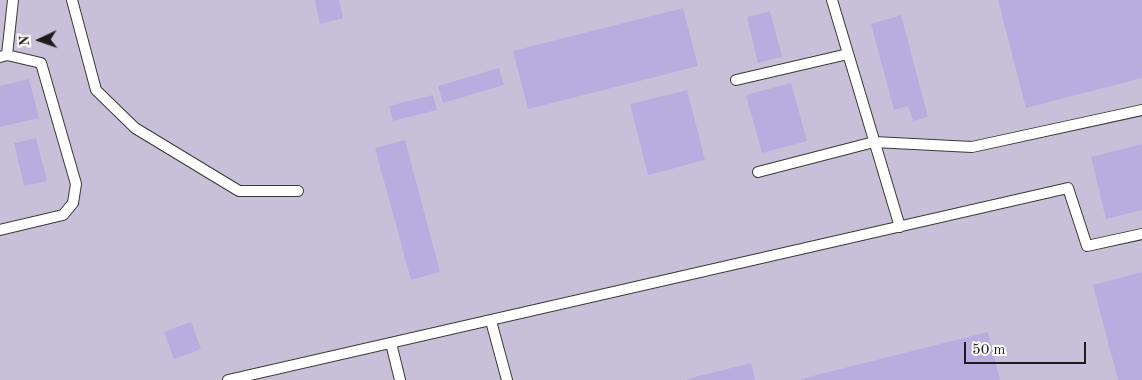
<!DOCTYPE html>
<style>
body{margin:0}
#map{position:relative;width:1142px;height:380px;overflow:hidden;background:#f5dcc0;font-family:"Old Standard TT",serif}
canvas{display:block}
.north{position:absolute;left:15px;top:15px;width:50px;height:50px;-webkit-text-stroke:4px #fff;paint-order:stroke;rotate:267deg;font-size:14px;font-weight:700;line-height:20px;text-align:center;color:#1c1c1c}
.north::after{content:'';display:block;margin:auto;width:18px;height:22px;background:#1c1c1c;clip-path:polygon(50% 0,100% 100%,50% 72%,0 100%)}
.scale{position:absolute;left:964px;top:342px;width:122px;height:22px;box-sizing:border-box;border:2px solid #1c1c1c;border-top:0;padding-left:6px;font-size:15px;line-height:18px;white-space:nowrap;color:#1c1c1c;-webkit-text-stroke:4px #fff;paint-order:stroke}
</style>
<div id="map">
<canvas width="1142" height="380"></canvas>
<div class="north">N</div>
<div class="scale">50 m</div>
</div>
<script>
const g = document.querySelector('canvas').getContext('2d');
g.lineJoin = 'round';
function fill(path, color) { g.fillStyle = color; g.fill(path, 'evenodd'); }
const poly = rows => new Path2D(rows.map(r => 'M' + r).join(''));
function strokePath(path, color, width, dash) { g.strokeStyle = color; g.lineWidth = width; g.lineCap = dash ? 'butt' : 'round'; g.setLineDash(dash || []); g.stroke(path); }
fill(poly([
 [0,0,1142,0,1142,380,0,380]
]), '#c7c0d8');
fill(poly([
 [315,0,339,0,343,18,320,24],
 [998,0,1142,0,1142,78,1026,108],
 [683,8,698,66,528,109,513,51],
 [770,11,782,57,758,63,747,17],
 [901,15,928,117,913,121,908,106,894,110,871,24],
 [499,68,504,85,443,103,438,86],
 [29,79,39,118,0,127,0,86],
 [791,83,807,141,762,153,746,95],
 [687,90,705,160,648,175,630,104],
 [433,95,437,110,393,121,389,106],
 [36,138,47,181,24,186,14,143],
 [405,140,440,272,411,280,375,148],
 [1142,144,1142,210,1106,219,1091,157],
 [1142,272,1142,380,1118,380,1093,285],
 [191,322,201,349,174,359,164,332],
 [988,332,1000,380,801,380,801,379],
 [751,363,755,380,687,380,687,379]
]), '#b9addf');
const lane = poly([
 [72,0,96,90,135,128,239,191,298,191],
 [832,0,900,227],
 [7,55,13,0],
 [0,57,7,55,41,63,76,184,73,203,63,215,0,230],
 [736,80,848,54],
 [758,172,874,142,972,147,1142,110],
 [491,321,507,380],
 [391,343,400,380],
 [228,380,1068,188,1087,246,1142,234]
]);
strokePath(lane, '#3d3935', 12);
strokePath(lane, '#fff', 10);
</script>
